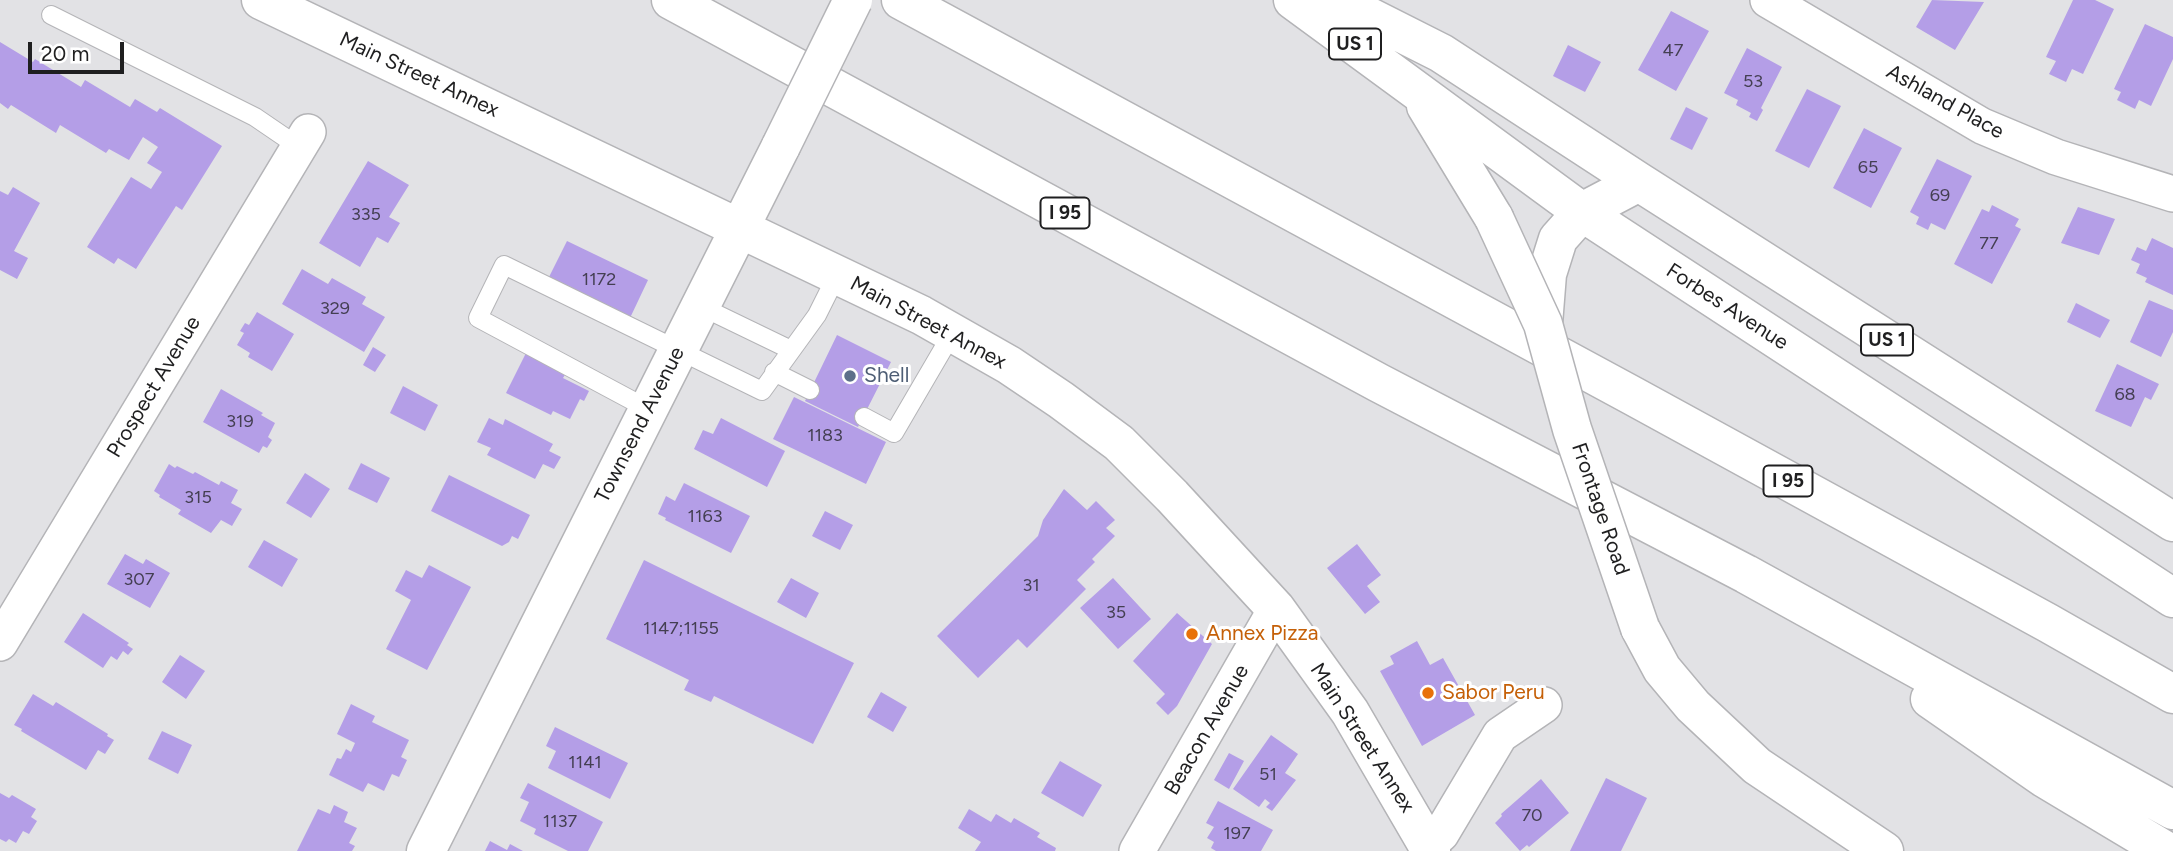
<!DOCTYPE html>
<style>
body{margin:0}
#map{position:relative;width:2173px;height:851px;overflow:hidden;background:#e2e2e5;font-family:Figtree,sans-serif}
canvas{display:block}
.scale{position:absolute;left:28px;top:42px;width:96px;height:32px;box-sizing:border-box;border:4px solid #1f1f20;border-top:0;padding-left:9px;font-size:21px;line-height:24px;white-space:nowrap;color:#1f1f20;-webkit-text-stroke:5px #fff;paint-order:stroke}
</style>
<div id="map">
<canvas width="2173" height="851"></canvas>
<div class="scale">20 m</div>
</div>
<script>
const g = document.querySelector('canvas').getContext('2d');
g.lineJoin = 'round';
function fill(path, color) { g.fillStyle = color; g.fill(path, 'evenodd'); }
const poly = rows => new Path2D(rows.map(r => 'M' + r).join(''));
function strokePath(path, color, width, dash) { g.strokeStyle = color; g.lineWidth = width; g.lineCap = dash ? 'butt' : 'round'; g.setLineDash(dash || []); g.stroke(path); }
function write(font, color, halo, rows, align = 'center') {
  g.font = font + ' Figtree,sans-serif'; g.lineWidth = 6; g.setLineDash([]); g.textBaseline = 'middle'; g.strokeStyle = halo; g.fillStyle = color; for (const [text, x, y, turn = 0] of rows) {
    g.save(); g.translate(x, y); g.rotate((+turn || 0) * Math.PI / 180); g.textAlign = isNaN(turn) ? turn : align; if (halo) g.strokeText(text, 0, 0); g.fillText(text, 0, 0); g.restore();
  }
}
fill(poly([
 [1932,0,1984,2,1955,50,1916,27],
 [2073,0,2095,0,2114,9,2083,74,2072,69,2066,82,2049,74,2056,61,2046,57],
 [1671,11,1709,31,1676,91,1638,70],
 [2145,24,2173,37,2173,59,2151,106,2139,100,2135,109,2117,100,2121,92,2114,89],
 [0,42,33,62,35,59,81,87,85,80,130,107,135,99,157,112,160,108,222,146,182,210,176,206,136,269,118,258,114,264,87,247,131,177,151,189,162,172,147,163,158,147,143,137,129,160,109,149,106,153,60,125,56,133,11,105,8,109,0,103],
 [1568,45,1601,62,1585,92,1553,76],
 [1747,48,1782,67,1761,108,1763,110,1757,121,1749,117,1751,113,1736,105,1738,100,1724,93],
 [1807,89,1841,106,1809,168,1775,151],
 [1686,107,1708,118,1692,150,1670,139],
 [1864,128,1902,148,1871,208,1833,188],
 [1937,159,1972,176,1945,230,1931,223,1928,230,1916,224,1919,217,1910,212],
 [368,161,409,185,389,217,400,223,388,243,377,237,360,267,319,243],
 [13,187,40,203,14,251,28,258,17,279,0,270,0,191,8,195],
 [1992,205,2019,219,2015,226,2021,229,1992,284,1954,264,1982,209,1989,212],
 [2078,207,2115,219,2099,255,2061,243],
 [2152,238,2173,248,2173,295,2145,282,2147,278,2136,273,2140,264,2131,260,2137,247,2146,251],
 [567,241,648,280,630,318,548,279],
 [302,269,328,284,332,278,366,297,362,304,385,317,364,352,282,304],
 [2149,300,2173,310,2173,332,2161,357,2130,342],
 [2076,303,2110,320,2100,338,2067,322],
 [257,312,294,334,272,371,248,357,250,353,237,345,244,333,240,331,245,323,249,325],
 [837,335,891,362,858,427,805,401],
 [373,347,386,355,375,372,363,365],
 [526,353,566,373,563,378,589,391,584,401,580,399,570,419,553,411,551,415,506,393],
 [2117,364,2159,384,2151,400,2145,397,2131,427,2095,411],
 [403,386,438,405,425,431,390,413],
 [221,389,263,413,261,415,275,423,268,437,272,440,267,448,263,446,259,453,203,422],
 [794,397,886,442,866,484,773,439],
 [489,418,503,425,505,419,553,444,549,451,561,457,554,469,543,464,535,479,487,455,491,448,477,442],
 [721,418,785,451,767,487,694,449,703,430,713,434],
 [361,463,390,478,377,503,348,489],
 [169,464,175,468,177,466,193,474,195,472,219,485,221,481,238,490,231,503,242,509,232,526,221,520,211,533,178,514,181,510,159,497,160,495,154,491],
 [305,473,330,489,311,518,286,503],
 [449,475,530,515,518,539,512,536,509,542,502,546,431,511],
 [684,483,750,516,731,553,665,520,666,518,658,514,666,496,675,501],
 [1064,489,1087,510,1096,501,1115,520,1106,528,1115,536,1092,559,1095,562,1077,580,1086,589,1027,648,1018,639,978,678,937,636,1038,536,1043,520],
 [825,511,853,525,840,550,812,536],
 [264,540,298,559,282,587,248,567],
 [1357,544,1381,575,1367,586,1380,602,1365,614,1327,568],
 [125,554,143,564,146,559,170,573,150,608,107,584],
 [644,560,854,663,813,744,714,696,711,702,684,690,689,680,606,639],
 [429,565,471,587,427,670,386,649,411,600,395,591,406,570,422,578],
 [791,578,819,593,806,618,777,602],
 [1113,578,1151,619,1118,649,1080,608],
 [83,613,129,643,127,645,133,649,128,655,123,651,117,660,111,656,103,668,64,642],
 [1177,613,1212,644,1177,706,1168,715,1156,703,1165,694,1133,661],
 [1417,641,1430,665,1443,658,1475,715,1422,746,1380,671,1394,664,1390,656],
 [180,655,205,671,186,699,162,682],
 [881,692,907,707,893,732,867,717],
 [33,694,53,706,56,702,108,734,107,736,114,740,105,754,98,750,86,770,21,731,22,729,14,725],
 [351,704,375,716,372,722,409,740,401,757,407,760,399,777,392,774,384,791,368,783,363,792,329,775,337,758,341,759,346,749,351,752,355,743,337,734],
 [555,727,628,763,610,799,548,768,556,751,546,746],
 [162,731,192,745,178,774,148,759],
 [1271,735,1298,754,1285,773,1296,780,1272,811,1266,807,1270,803,1265,799,1259,807,1233,789],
 [1229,753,1244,761,1229,789,1214,780],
 [1060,761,1102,785,1083,817,1041,793],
 [1606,778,1647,798,1621,851,1570,851],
 [1541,779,1569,813,1529,847,1527,845,1520,851,1495,823,1502,816,1501,814],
 [528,783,603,822,588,851,568,851,534,834,536,829,520,821,529,802,520,798],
 [0,793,9,798,12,795,36,809,31,817,37,821,29,834,23,831,16,843,9,839,6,842,0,839],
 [1218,801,1273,830,1261,851,1216,851,1211,848,1214,842,1207,838,1214,827,1206,823],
 [334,805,348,812,344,822,357,828,349,843,355,846,352,851,297,851,318,809,330,814],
 [969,809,991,822,996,814,1011,823,1014,818,1040,833,1037,837,1056,848,1055,851,975,851,981,842,958,828],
 [490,841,507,850,510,844,523,851,485,851]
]), '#b49ee7');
const service = poly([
 [51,15,255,117,299,147],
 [700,306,791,350],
 [774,372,810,390],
 [648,409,478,318,504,265,762,391,817,315,837,275],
 [864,417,894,433,953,332]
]);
const minor = poly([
 [1768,0,1982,126,2056,157,2173,194],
 [0,643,308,132],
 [1428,845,1441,834,1500,735,1544,705],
 [1137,851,1276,609]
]);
const secondary = poly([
 [261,0,921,315,1009,365,1061,400,1119,443,1172,496,1276,609,1350,712,1431,851],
 [426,851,781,146]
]);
const primary = poly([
 [1293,0,1582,212,2173,598],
 [1336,0,1441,53,1639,182,2173,522],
 [1426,106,1494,218],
 [1543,324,1547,274,1558,239,1582,212,1639,182],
 [1640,628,1662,669,1693,706,1757,766,1884,851]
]);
const motorway = poly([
 [671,0,1379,383,1746,574,2173,810],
 [901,0,1633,396,2048,623,2173,694],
 [1930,699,2044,778,2166,851]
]);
strokePath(service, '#b4b4b7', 20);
strokePath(minor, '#b4b4b7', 38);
strokePath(secondary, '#b4b4b7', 41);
strokePath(primary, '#b4b4b7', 41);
strokePath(motorway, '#b4b4b7', 41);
strokePath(service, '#fff', 18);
strokePath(minor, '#fff', 35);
strokePath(secondary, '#fff', 38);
strokePath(primary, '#fff', 38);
strokePath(motorway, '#fff', 38);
const secondaryBridge = poly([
 [781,146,853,0]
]);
const primaryBridge = poly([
 [1494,218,1543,324,1572,429,1640,628]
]);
strokePath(secondaryBridge, '#b4b4b7', 41, []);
strokePath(primaryBridge, '#b4b4b7', 41, []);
strokePath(secondaryBridge, '#fff', 38);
strokePath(primaryBridge, '#fff', 38);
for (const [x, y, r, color] of [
 [850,376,7,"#5c6f8a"],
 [1192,634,7,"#e8710a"],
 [1428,693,7,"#e8710a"]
]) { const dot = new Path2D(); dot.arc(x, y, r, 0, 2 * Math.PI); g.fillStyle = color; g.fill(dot); strokePath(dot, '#fff', 2.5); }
write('18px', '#443f52', null, [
 ["47",1673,51],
 ["53",1753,82],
 ["65",1868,168],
 ["69",1940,196],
 ["335",366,215],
 ["77",1989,244],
 ["1172",599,280],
 ["329",335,309],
 ["68",2125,395],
 ["319",240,422],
 ["1183",825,436],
 ["315",198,498],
 ["1163",705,517],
 ["307",139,580],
 ["31",1031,586],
 ["35",1116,613],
 ["1147;1155",681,629],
 ["1141",585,763],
 ["51",1268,775],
 ["70",1532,816],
 ["1137",560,822],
 ["197",1237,834]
]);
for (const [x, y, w] of [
 [1355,44,52],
 [1065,213,49],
 [1887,340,52],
 [1788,481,49]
]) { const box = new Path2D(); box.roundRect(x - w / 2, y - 15.5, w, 31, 5); g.fillStyle = '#fff'; g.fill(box); strokePath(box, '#1f1f20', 2); }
write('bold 19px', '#1f1f20', null, [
 ["US 1",1355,44],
 ["I 95",1065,213],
 ["US 1",1887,340],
 ["I 95",1788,481]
]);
write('21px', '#1f1f20', '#fff', [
 ["Main Street Annex",419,75,25],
 ["Ashland Place",1945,102,29],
 ["Forbes Avenue",1727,307,33],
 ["Main Street Annex",928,323,28],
 ["Prospect Avenue",154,387,-59],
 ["Townsend Avenue",640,425,-63],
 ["Frontage Road",1600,509,71],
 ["Beacon Avenue",1207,730,-60],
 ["Main Street Annex",1362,738,57]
]);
write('21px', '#4e5e75', '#fff', [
 ["Shell",864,376]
], 'left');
write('21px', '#c56008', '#fff', [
 ["Annex Pizza",1206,634],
 ["Sabor Peru",1442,693]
], 'left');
</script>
